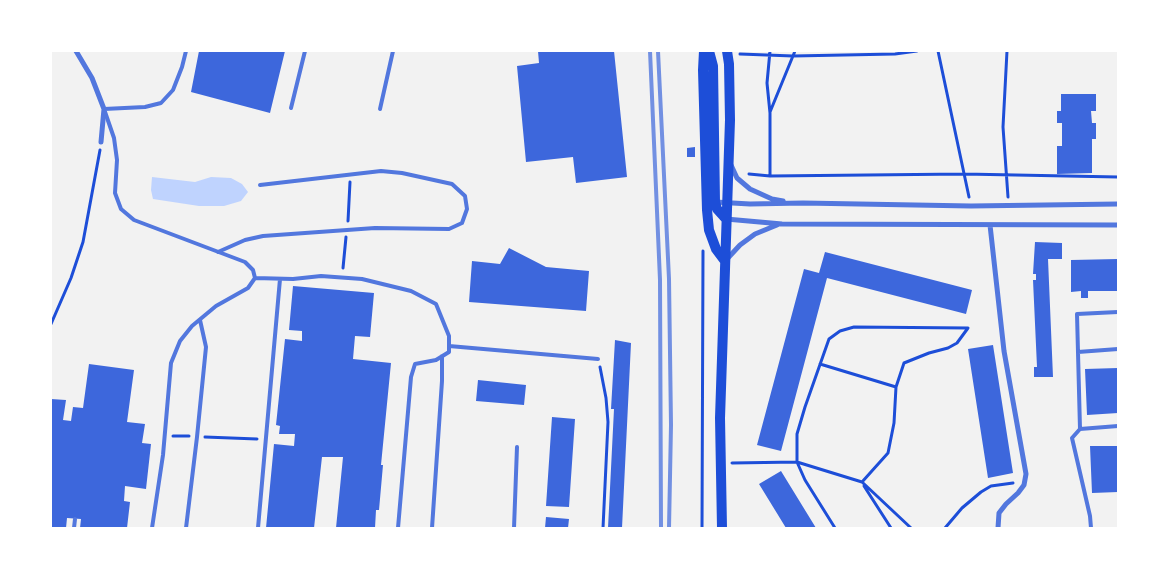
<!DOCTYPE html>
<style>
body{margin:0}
#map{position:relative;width:1169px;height:579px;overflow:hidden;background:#f2f2f2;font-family:"Fira Sans Condensed",sans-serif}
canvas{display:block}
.frame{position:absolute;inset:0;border:52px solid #fff;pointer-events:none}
</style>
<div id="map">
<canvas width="1169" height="579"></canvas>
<div class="frame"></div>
</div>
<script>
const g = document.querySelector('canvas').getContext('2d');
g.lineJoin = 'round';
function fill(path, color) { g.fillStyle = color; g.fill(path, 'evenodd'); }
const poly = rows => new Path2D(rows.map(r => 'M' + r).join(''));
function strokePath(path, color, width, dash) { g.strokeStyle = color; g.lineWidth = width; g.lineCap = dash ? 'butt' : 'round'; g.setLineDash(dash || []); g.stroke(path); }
fill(poly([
 [152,177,195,182,211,177,231,178,242,184,248,192,241,201,224,206,199,206,153,199,151,190]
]), '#bfd3fe');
fill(poly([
 [199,51,285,51,270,113,191,92],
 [538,51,614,51,627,177,576,183,573,157,526,162,517,66,539,63],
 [1061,94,1096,94,1096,111,1091,111,1092,123,1096,123,1096,139,1092,139,1092,173,1057,174,1057,146,1062,146,1062,123,1057,123,1057,111,1061,111],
 [695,147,695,157,687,157,687,148],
 [1035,242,1062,243,1062,259,1048,259,1053,377,1034,377,1034,367,1037,367,1033,280,1036,280,1036,274,1033,274],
 [509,248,546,267,589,271,586,311,469,302,472,261,500,264],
 [825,252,972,290,966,314,827,278,781,451,757,445,804,269,819,273],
 [1118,259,1118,291,1088,291,1088,298,1081,298,1081,291,1071,292,1071,260],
 [293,286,374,293,370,337,355,336,353,359,391,363,381,465,383,465,379,510,376,510,375,528,336,528,343,457,322,457,314,528,266,528,274,444,294,446,295,434,279,434,280,426,276,425,285,339,302,341,302,331,289,330],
 [615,340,631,343,622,528,608,528,614,409,611,409],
 [993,345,1013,473,988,478,968,349],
 [89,364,134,370,127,422,145,424,142,443,151,444,146,489,125,486,124,501,130,502,127,528,80,528,81,519,67,518,66,528,51,528,51,399,66,400,63,420,71,421,73,407,83,408],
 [1118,368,1118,413,1087,415,1085,369],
 [478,380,526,385,524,405,476,401],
 [552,417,575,419,569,507,546,506],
 [1090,446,1118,446,1118,492,1092,493],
 [781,471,816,528,786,528,759,484],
 [546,517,569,519,568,528,545,528]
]), '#3d67dc');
strokePath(poly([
 [770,51,767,83,770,113,770,176],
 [938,51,969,197],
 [1007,51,1003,127,1008,197],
 [740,54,793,56,895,54,917,51],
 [770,112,795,51],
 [749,174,770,176,964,174,1118,177],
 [348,221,350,182],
 [343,268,346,237],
 [51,324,71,278,83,242,100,150],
 [820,364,896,387],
 [600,367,606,398,608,422,603,528],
 [173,436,189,436],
 [205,437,257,439],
 [732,463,797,462,862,482,888,453,894,423,896,387,904,363,929,353,948,348,957,343,968,328],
 [862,482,911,528],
 [864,486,891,528],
 [702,528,703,251],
 [835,528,805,480,797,462,797,434,805,407,829,339,840,331,854,327,968,328],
 [945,528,962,508,981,492,991,486,1013,483]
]), '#1d4ed8', 3);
strokePath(poly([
 [291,108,305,51],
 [380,109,393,51],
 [218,252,245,240,263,236,375,228,449,229,462,223,467,209,465,196,452,184,402,173,381,171,260,185],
 [255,278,293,279,321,276,362,279,411,291,436,304,449,336,449,352,436,360,415,364,411,377,398,528],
 [1118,312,1077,314,1080,429,1118,426],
 [449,346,598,359],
 [1078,352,1118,349],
 [1080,429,1072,438,1090,516,1091,528],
 [74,528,75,519],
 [152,528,163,455,171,363,180,341,192,326,216,306,248,288,255,278,253,270,245,262,134,220,121,209,115,193,117,160,114,138,104,109,145,107,161,103,173,90,182,67,186,51],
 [186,528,197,437,206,347,200,320],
 [258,528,280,279],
 [432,528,442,381,442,356],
 [514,528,517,447]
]), '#5277de', 4);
strokePath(poly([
 [76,51,92,78,104,109,101,142],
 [731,165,737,178,750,189,772,199,783,201],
 [715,202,750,204,803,203,971,206,1118,204],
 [726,219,782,224,1118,225],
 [990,225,1004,351,1026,474,1024,485,1018,493,1006,504,999,513,998,528],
 [727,259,740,245,755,234,777,225]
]), '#5277de', 5);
strokePath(poly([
 [704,51,703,70,707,210,709,230,716,249,725,261],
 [709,51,713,66,715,202,717,209,726,219],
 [722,528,720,418,730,120,729,64,727,51]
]), '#1d4ed8', 10);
strokePath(poly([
 [650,51,660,280,661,528],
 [658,51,669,279,671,425,669,528]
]), '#7290e2', 4);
</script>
